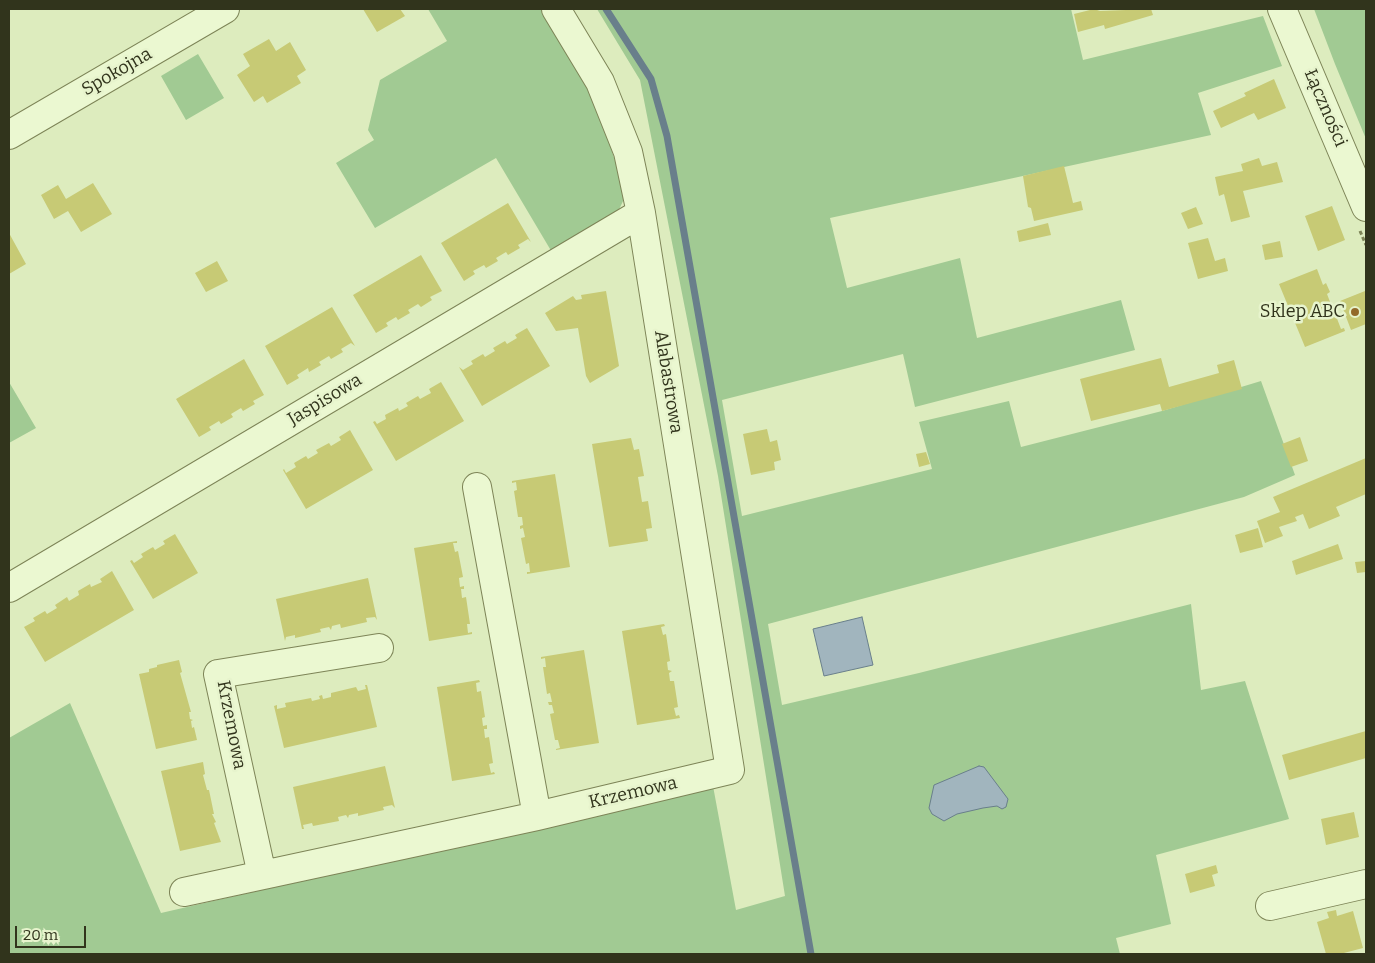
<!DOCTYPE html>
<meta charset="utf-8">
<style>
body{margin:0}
#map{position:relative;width:1375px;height:963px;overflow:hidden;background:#ddecbe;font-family:Bitter,serif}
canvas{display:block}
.frame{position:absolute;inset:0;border:10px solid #31341c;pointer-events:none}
.scale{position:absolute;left:15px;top:926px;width:71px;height:22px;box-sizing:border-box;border:2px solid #31341c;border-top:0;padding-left:6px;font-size:15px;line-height:18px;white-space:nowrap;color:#31341c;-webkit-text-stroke:4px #e7f4cd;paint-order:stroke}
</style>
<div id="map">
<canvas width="1375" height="963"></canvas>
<div class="frame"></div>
<div class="scale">20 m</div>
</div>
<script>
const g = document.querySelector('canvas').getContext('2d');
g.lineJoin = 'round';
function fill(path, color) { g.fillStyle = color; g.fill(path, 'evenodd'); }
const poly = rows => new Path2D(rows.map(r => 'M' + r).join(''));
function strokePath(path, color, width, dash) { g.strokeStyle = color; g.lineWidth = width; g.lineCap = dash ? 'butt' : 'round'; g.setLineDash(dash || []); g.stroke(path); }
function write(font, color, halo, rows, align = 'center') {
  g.font = font + ' Bitter,serif'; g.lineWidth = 5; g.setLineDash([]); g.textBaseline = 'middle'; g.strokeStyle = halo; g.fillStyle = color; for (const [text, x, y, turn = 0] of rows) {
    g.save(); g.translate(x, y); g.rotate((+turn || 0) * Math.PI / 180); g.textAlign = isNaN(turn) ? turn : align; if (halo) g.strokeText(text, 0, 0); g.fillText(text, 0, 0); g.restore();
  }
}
fill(poly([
 [428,9,546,9,595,99,618,170,624,199,615,218,553,254,496,158,375,228,336,163,374,140,368,130,380,80,447,41],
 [597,9,1071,9,1083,60,1263,16,1282,66,1198,93,1211,135,830,218,847,288,960,258,977,338,1121,300,1135,350,915,407,903,354,722,400,742,516,932,469,919,422,1009,401,1021,447,1162,411,1261,381,1295,475,1244,497,768,624,782,705,919,673,1191,604,1201,690,1245,681,1289,819,1156,855,1171,924,1116,938,1120,954,9,954,9,738,70,703,161,913,713,786,736,910,785,896,718,476,640,80],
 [1314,9,1366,9,1366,139,1335,64],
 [198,54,224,98,186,120,161,76],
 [9,382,36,428,9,443]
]), '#a1ca93');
const water = poly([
 [862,617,873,665,824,676,813,629,862,617],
 [979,766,984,767,1008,799,1006,807,1002,809,997,806,983,808,957,814,944,821,932,814,929,808,934,785,979,766]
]);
fill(water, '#a1b5be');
strokePath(water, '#697f8b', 1);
strokePath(poly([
 [606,9,651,79,667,136,811,954]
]), '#697f8b', 7);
fill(poly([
 [363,9,400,9,405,16,377,32],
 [1094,9,1100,11,1151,9,1153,15,1105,29,1104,25,1078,32,1074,14],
 [269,39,276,51,290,42,306,70,297,76,301,83,267,103,263,96,254,102,237,75,250,66,243,54],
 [1274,79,1286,108,1258,120,1254,113,1221,128,1213,111,1246,96,1244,93],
 [1259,158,1262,166,1277,162,1283,182,1243,191,1250,217,1231,222,1224,194,1219,196,1215,177,1243,171,1241,164],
 [1064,166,1073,203,1081,201,1083,210,1034,221,1031,208,1028,207,1023,176],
 [93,183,112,214,81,232,68,211,54,219,41,195,58,185,66,199],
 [508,203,531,242,528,239,518,245,520,248,508,255,506,252,496,258,498,261,486,268,484,265,473,271,475,274,464,281,441,243],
 [1332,206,1345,240,1318,251,1305,216],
 [1196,207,1203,224,1188,229,1181,213],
 [1048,223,1051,235,1019,242,1017,231],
 [9,233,26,264,9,274],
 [1208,238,1215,261,1225,258,1228,271,1198,279,1188,243],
 [1280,241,1283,257,1265,260,1262,245],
 [421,255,442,291,430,297,432,300,421,307,418,304,408,310,410,313,398,320,396,317,386,323,388,326,376,333,353,295],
 [217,261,228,281,206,292,195,273],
 [1317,269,1323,285,1326,283,1330,292,1327,294,1332,307,1335,305,1339,314,1336,316,1341,329,1344,328,1345,331,1305,347,1279,284],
 [606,291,619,366,590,383,586,376,578,328,556,331,545,313,573,296,576,300,582,299,581,295],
 [1365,291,1366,324,1351,330,1340,301],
 [332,307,355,346,351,343,341,349,343,352,331,359,329,356,319,362,321,365,309,372,308,368,297,375,299,378,287,385,265,346],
 [527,328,550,366,482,406,459,367,463,370,473,364,471,361,483,354,485,357,495,351,493,348,505,341,507,344,517,338,515,335],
 [1161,358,1169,387,1219,373,1217,365,1234,360,1242,389,1162,411,1160,404,1091,421,1080,379],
 [244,359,264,395,253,401,255,404,243,411,241,408,231,414,233,417,221,424,219,421,209,427,211,430,199,437,176,399],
 [441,382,464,421,396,461,373,422,375,421,377,424,386,419,385,415,398,408,399,411,408,406,406,403,418,396,420,399,431,393,429,389],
 [767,429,770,442,777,440,781,460,774,462,775,470,751,475,743,434],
 [350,430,373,470,306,509,283,470,284,469,286,473,296,467,294,463,306,456,308,459,318,453,316,450,329,443,331,446,341,440,339,437],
 [1300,437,1308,461,1291,467,1282,444],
 [631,438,634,450,639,449,644,476,638,477,642,502,648,501,652,528,646,529,648,541,609,547,592,444],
 [926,452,930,464,919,467,916,454],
 [1366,458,1366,494,1336,507,1340,516,1309,529,1303,514,1295,517,1297,521,1279,527,1283,536,1265,543,1257,521,1280,512,1273,497],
 [555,474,570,567,527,574,527,572,530,572,529,563,526,564,521,538,525,537,523,528,520,529,520,526,523,525,522,517,518,517,514,491,517,490,516,482,512,483,512,481],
 [1258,528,1263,547,1240,553,1235,535],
 [175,534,198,573,153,599,130,561,132,560,134,563,143,557,141,554,153,547,155,550,165,544,163,541],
 [457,541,457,543,453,543,455,552,458,551,463,577,459,578,460,587,464,586,464,589,461,589,462,598,466,597,470,624,467,624,468,633,472,632,472,634,429,641,414,548],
 [1338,544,1343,559,1296,575,1292,561],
 [1366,561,1366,572,1357,573,1355,562],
 [112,571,134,610,45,662,24,627,35,621,33,618,45,611,47,614,57,608,55,605,67,597,69,601,79,595,78,591,90,584,91,587,102,582,100,579],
 [368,578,377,620,375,617,366,618,367,622,341,628,340,624,332,626,331,630,329,627,320,629,321,632,295,638,295,635,286,637,285,641,276,599],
 [664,624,665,626,661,627,663,635,666,634,670,661,667,662,668,670,672,671,669,673,670,681,674,681,678,707,674,708,676,716,679,715,680,718,637,725,622,631],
 [584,650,599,743,556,750,556,749,560,748,558,740,555,740,550,714,554,713,552,705,549,705,548,702,552,702,550,693,547,694,543,667,546,667,545,658,541,659,541,657],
 [179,660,182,672,180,673,191,712,189,712,190,719,193,720,191,721,192,728,194,727,197,740,156,749,139,674,149,672,149,669,157,667,157,665],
 [479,680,480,682,476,683,477,692,481,691,485,717,482,718,483,726,487,725,487,729,484,729,485,738,489,737,493,763,489,764,491,773,494,772,495,774,452,781,437,687],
 [365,685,367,685,377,727,284,748,274,706,277,705,277,709,286,707,285,703,311,698,312,701,320,699,319,696,322,695,323,699,331,697,331,693,356,687,358,691,366,689],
 [1366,731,1366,758,1289,780,1282,755],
 [203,762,205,774,203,775,207,790,209,790,214,814,212,814,216,822,214,823,221,842,180,851,161,771],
 [385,766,395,808,392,805,383,807,384,810,358,816,358,813,349,815,348,818,346,815,338,817,339,821,313,826,312,823,303,825,304,829,302,829,293,787],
 [1354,812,1359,837,1326,845,1321,819],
 [1216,865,1218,873,1212,875,1215,886,1190,893,1185,874],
 [1336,910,1337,916,1353,911,1363,948,1340,954,1326,954,1317,922,1329,918,1327,912]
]), '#c7ca75');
const minor = poly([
 [1282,9,1366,207],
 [9,135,225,9],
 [477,487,537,816],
 [9,588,641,213],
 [262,875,218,674,379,648],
 [184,892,537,816,730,770,641,213,628,152,600,82,556,9],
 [1270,906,1366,884]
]);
strokePath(minor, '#7d8457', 30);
strokePath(poly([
 [1360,231,1366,245]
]), '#7d8457', 3, [4, 2.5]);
strokePath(minor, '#ebf8d1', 28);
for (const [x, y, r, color] of [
 [1355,312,5,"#926929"]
]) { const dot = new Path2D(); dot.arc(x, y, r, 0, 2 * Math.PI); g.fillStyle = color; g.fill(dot); strokePath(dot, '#e7f4cd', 2); }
write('18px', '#31341c', '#e7f4cd', [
 ["Spokojna",117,72,-30],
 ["Łączności",1325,108,67],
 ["Alabastrowa",668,382,81],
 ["Jaspisowa",325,400,-31],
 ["Krzemowa",231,725,79],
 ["Krzemowa",633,793,-13]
]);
write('18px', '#31341c', '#e7f4cd', [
 ["Sklep ABC",1345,312]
], 'right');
</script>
